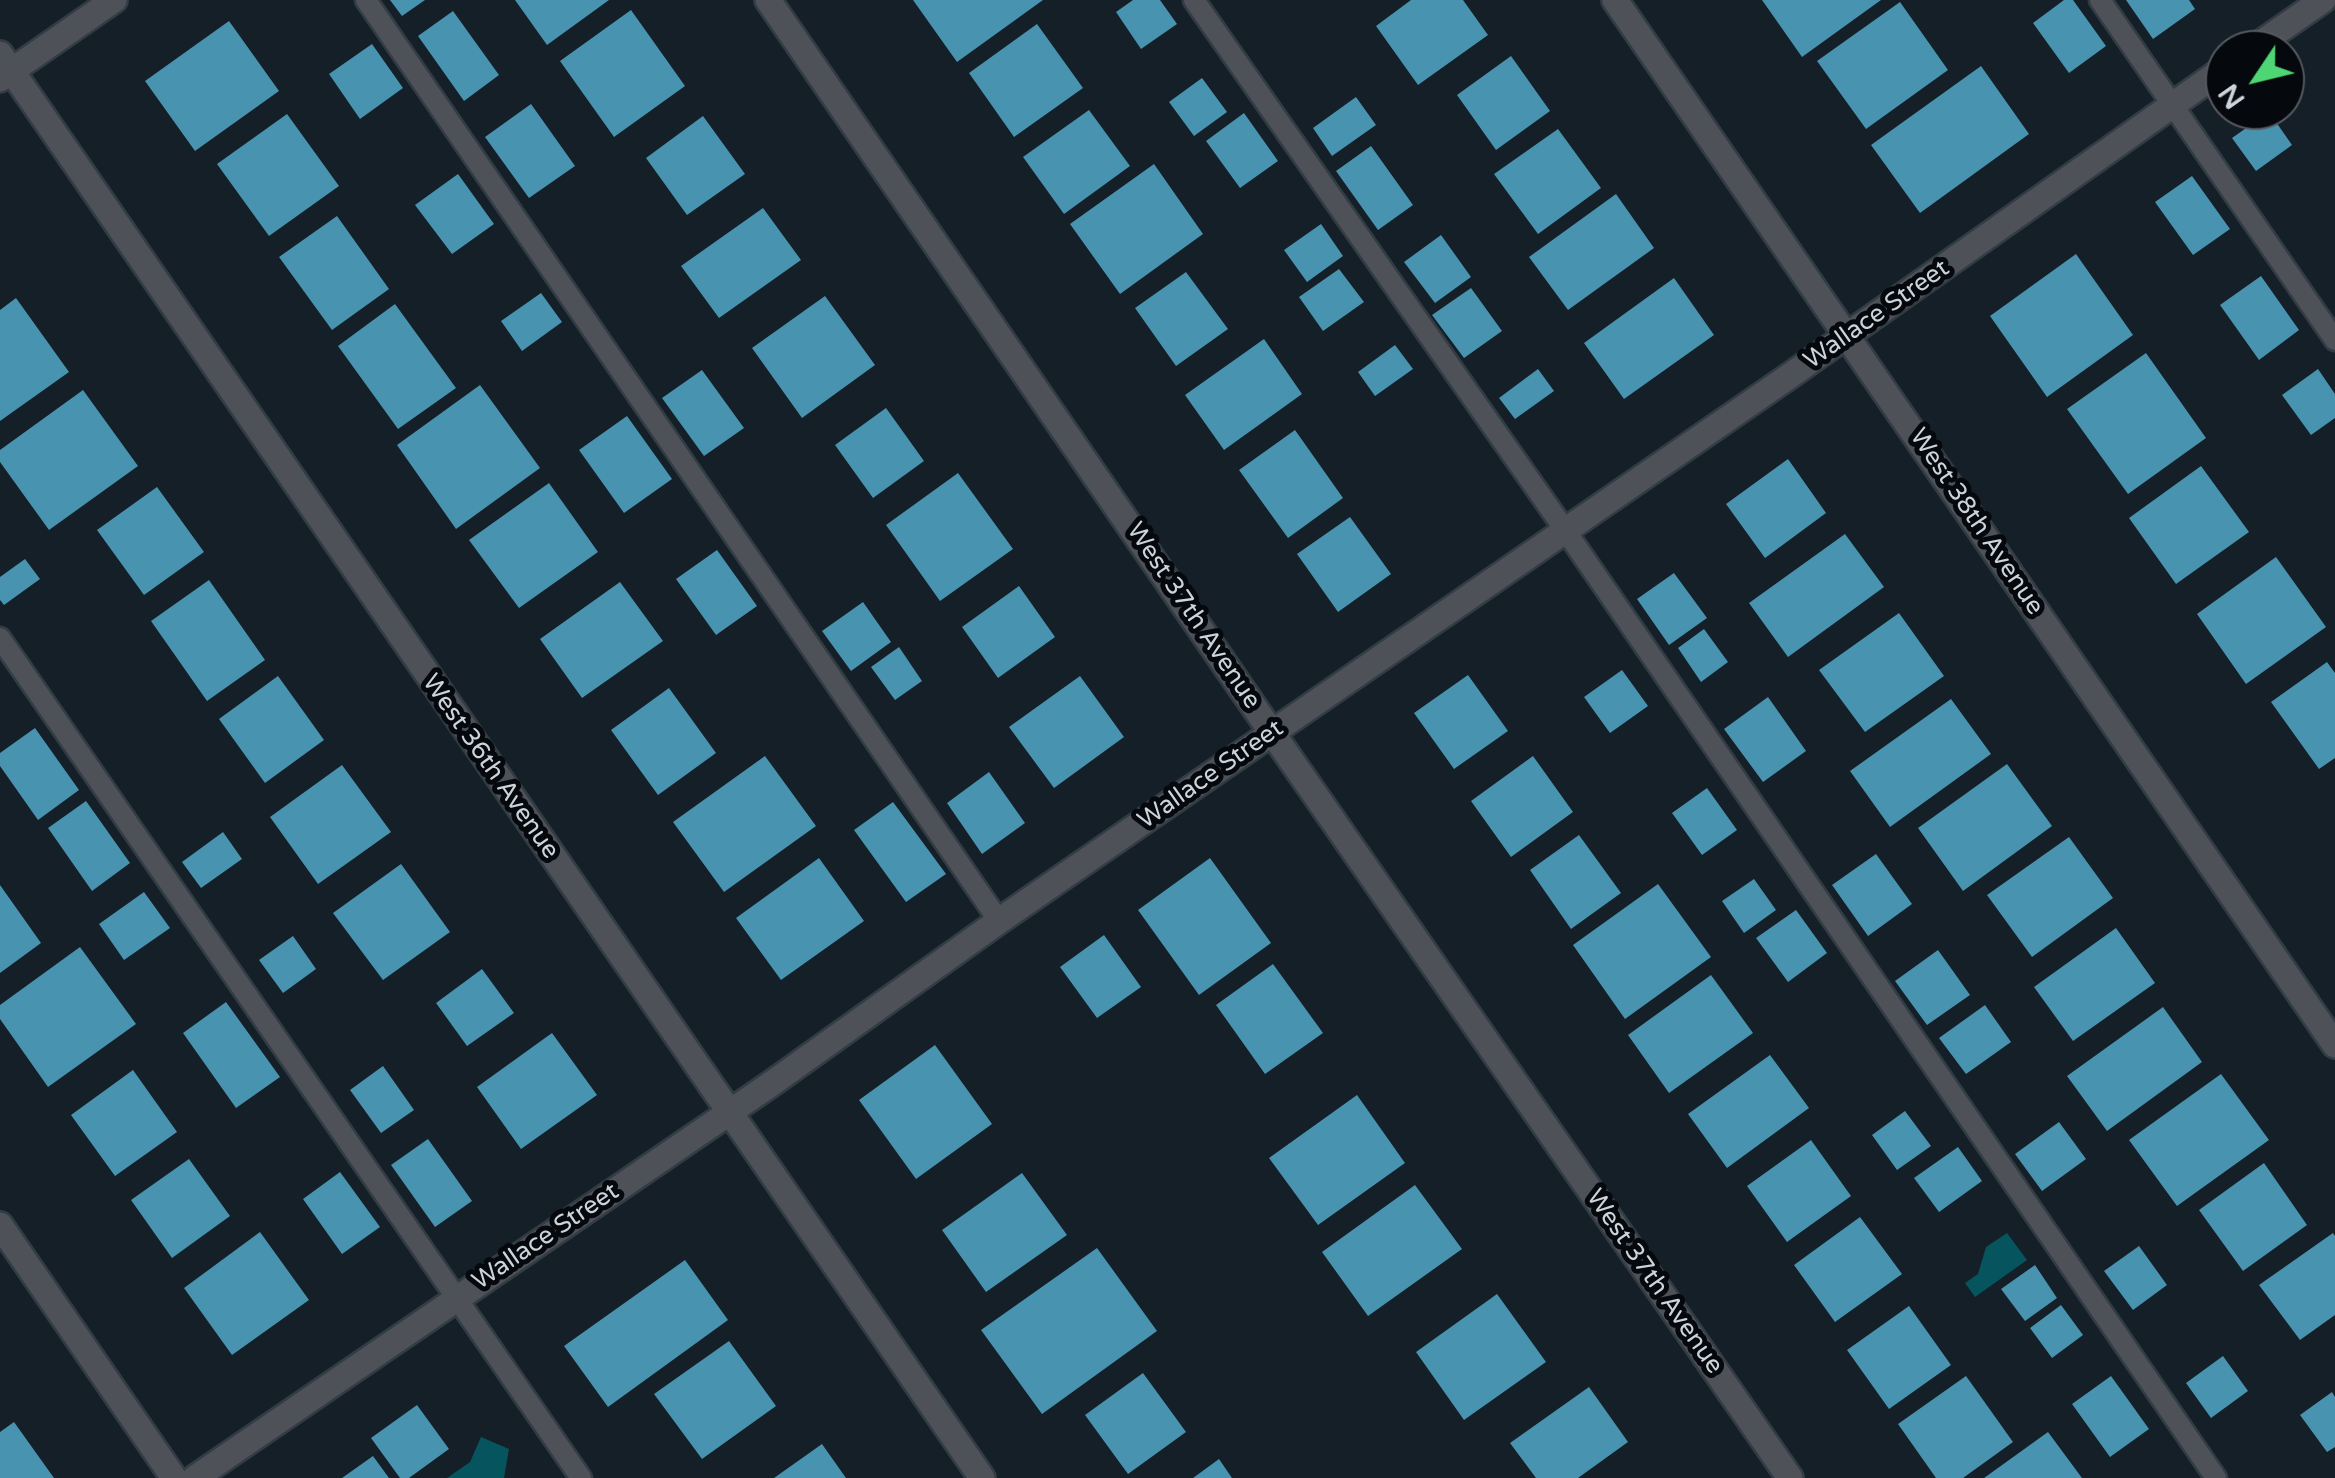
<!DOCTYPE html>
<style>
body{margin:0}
#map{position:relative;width:2335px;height:1478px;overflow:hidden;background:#151f28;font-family:"Varela Round",sans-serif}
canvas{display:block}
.north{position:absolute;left:2205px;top:30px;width:100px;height:100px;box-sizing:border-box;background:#05080c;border:2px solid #55595e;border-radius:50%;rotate:235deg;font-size:28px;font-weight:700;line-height:40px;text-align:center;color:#ccd3d9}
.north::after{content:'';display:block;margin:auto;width:35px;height:45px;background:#4ed675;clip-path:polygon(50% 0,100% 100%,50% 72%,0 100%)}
</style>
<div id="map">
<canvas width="2335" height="1478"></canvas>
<div class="north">N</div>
</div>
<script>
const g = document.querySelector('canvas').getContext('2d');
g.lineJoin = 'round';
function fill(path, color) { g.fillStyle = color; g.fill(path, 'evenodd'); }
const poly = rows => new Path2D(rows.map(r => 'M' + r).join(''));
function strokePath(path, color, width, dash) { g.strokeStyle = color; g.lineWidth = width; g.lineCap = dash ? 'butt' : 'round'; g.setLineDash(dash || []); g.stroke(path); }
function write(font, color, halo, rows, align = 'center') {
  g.font = font + ' "Varela Round",sans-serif'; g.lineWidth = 10; g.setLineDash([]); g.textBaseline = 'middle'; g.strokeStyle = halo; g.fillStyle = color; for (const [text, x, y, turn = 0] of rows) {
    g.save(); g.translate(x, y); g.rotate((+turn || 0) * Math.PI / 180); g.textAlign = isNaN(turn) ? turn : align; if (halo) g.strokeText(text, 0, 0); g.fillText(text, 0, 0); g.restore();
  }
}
fill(poly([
 [2007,1233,2027,1260,1975,1297,1965,1283,1978,1274,1986,1247],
 [481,1437,509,1449,504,1478,447,1478,470,1462]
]), '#06555e');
fill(poly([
 [390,0,425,0,402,16],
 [515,0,609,0,547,45],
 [913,0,1043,0,957,62],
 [1133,0,1160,0,1177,24,1141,49,1116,12],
 [1411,0,1463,0,1488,35,1418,85,1376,26],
 [1762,0,1881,0,1802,57],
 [2064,0,2073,0,2106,46,2069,73,2033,23],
 [2126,0,2189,0,2195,9,2153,39],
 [1900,2,1948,70,1866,129,1817,61],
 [631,10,685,86,614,137,560,61],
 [453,11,499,75,464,101,418,36],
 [229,21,279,91,195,151,145,81],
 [1037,24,1083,88,1014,137,969,73],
 [372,44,403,88,360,119,329,74],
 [1511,56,1550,111,1496,150,1457,95],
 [1981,66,2029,134,1920,213,1871,145],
 [1202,78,1227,112,1194,136,1169,102],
 [1356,97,1376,125,1332,156,1313,128],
 [531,104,575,166,529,198,485,137],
 [1089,110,1130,166,1064,214,1023,157],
 [2269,112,2292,145,2256,171,2232,138],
 [1244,113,1278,161,1240,188,1206,141],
 [287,114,339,186,269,236,217,164],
 [703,116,745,174,687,215,646,158],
 [1558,129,1601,188,1538,234,1494,174],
 [1371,146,1413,205,1378,230,1336,171],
 [1154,164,1203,234,1120,294,1070,224],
 [458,174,494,224,452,254,415,205],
 [2192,176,2230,229,2193,255,2155,202],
 [1616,194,1654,248,1568,310,1529,257],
 [763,208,801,260,719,318,681,266],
 [337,216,389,289,332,330,279,257],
 [1321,224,1343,256,1307,282,1284,250],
 [1441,235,1471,277,1435,303,1404,262],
 [2076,254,2133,335,2047,397,1990,316],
 [1339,269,1364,302,1323,331,1299,297],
 [1186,272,1228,329,1176,366,1135,308],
 [2261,276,2299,330,2259,360,2220,305],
 [1674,278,1714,335,1624,399,1584,343],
 [1471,288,1502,331,1464,358,1432,315],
 [541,293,562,322,522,351,501,321],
 [825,296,875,365,802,418,752,348],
 [16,298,69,372,0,421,0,310],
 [395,304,456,388,398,429,338,346],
 [1264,339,1302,394,1224,450,1185,395],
 [1395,345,1413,369,1375,396,1358,372],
 [2146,353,2206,438,2128,494,2067,409],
 [1538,369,1554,391,1515,419,1499,398],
 [2318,369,2335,394,2335,418,2311,435,2282,395],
 [702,370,744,428,704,456,662,398],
 [480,385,540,468,456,529,397,445],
 [83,390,138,466,49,530,0,462,0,450],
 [886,408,924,461,873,498,835,445],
 [627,416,672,479,624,513,579,450],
 [1295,430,1343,498,1288,538,1239,470],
 [1788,459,1826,513,1765,558,1726,504],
 [2201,466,2249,532,2176,584,2129,518],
 [958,473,1013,549,940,601,886,525],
 [549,483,598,552,519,608,469,540],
 [157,487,204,552,144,595,97,530],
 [1350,517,1391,574,1338,612,1297,554],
 [1845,534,1884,587,1788,657,1749,603],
 [717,550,757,606,716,635,676,579],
 [2276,557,2326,627,2246,684,2197,614],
 [25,559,40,579,4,605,0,600,0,577],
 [1674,573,1707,618,1669,645,1637,599],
 [209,580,265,660,207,701,151,621],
 [620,582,663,641,582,698,540,639],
 [1019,586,1055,637,998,678,962,627],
 [863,602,891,642,851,671,822,631],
 [1899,613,1944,676,1865,732,1819,670],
 [1704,629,1728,662,1701,682,1678,648],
 [899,647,922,681,895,700,871,667],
 [2327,662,2335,673,2335,758,2319,769,2271,702],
 [1622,670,1648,706,1610,733,1584,697],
 [1468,675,1508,731,1454,769,1414,713],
 [278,676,324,740,265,783,219,719],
 [1080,676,1124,737,1054,788,1009,727],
 [669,688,716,753,658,795,611,730],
 [1768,697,1806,751,1763,782,1724,729],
 [1951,699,1991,754,1890,827,1850,771],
 [35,728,79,790,38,820,0,766,0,753],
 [765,756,816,826,724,892,673,822],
 [1533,756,1573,812,1511,857,1471,801],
 [2007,764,2052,826,1963,891,1918,828],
 [342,765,391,832,318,884,270,817],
 [989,772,1025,823,982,854,947,803],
 [1707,788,1737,830,1702,855,1672,813],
 [86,801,130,863,92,891,48,828],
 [893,802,946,874,906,902,854,830],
 [223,832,242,859,201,888,182,862],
 [1579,835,1621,893,1571,929,1530,870],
 [2069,837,2113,898,2032,957,1987,895],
 [1876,854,1912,904,1868,936,1832,885],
 [819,858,864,921,781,980,736,918],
 [1210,858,1271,943,1199,995,1138,910],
 [401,864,450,932,383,980,333,913],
 [1754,879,1776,910,1744,933,1722,901],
 [1658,884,1711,957,1625,1019,1573,945],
 [0,885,41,943,0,973],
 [144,892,170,928,124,960,99,924],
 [1796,910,1827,953,1788,982,1756,938],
 [2116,928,2155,983,2073,1041,2034,987],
 [1104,935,1141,987,1097,1018,1060,967],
 [293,936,316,969,283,993,259,960],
 [80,947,136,1024,48,1087,0,1019,0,1005],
 [1938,950,1970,995,1927,1025,1895,981],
 [1273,964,1323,1033,1265,1074,1216,1005],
 [482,969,514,1013,467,1046,436,1003],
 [1711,975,1753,1033,1669,1093,1628,1035],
 [226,1002,280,1077,236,1108,183,1033],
 [1985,1005,2011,1042,1966,1074,1939,1038],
 [2163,1007,2202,1062,2107,1131,2067,1076],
 [552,1033,597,1095,521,1149,477,1087],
 [935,1045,992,1124,916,1179,859,1100],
 [1770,1055,1809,1108,1727,1168,1688,1114],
 [383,1066,414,1110,381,1133,350,1090],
 [133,1070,177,1132,115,1176,71,1115],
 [2221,1074,2269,1140,2177,1206,2129,1140],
 [1357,1095,1405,1163,1318,1225,1269,1158],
 [1905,1111,1931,1146,1897,1170,1872,1135],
 [2059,1122,2086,1159,2042,1191,2015,1154],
 [428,1139,472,1201,435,1227,391,1165],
 [1811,1140,1851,1196,1787,1242,1747,1186],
 [1958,1147,1982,1181,1939,1212,1914,1178],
 [189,1159,230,1216,172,1258,131,1200],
 [2264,1163,2307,1225,2243,1271,2199,1210],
 [340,1172,380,1227,342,1254,303,1199],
 [1022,1173,1067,1235,986,1292,942,1230],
 [1415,1185,1462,1249,1368,1316,1322,1252],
 [1860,1217,1902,1274,1835,1322,1794,1265],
 [260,1232,309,1300,232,1355,184,1288],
 [2333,1233,2335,1236,2335,1315,2300,1340,2259,1285],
 [2139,1246,2167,1285,2133,1310,2104,1271],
 [1097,1248,1157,1331,1042,1414,981,1330],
 [685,1260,728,1320,608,1407,564,1346],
 [2035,1265,2057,1298,2025,1321,2001,1289],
 [1497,1294,1546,1362,1464,1420,1416,1352],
 [2061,1305,2083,1335,2052,1358,2030,1328],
 [1909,1306,1951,1365,1889,1409,1847,1350],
 [729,1341,776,1406,702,1459,654,1394],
 [2223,1356,2248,1391,2211,1418,2186,1383],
 [1143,1373,1186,1432,1128,1474,1085,1415],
 [1966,1376,2013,1442,1963,1478,1936,1478,1898,1424],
 [2111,1376,2149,1429,2110,1457,2072,1404],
 [1589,1387,1628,1442,1578,1478,1536,1478,1510,1443],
 [2332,1392,2335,1397,2335,1447,2327,1452,2300,1415],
 [417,1405,449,1449,409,1478,400,1478,371,1438],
 [14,1422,54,1478,0,1478,0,1432],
 [2048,1432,2082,1478,1984,1478],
 [822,1444,846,1478,774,1478],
 [373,1456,389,1478,342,1478],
 [1219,1459,1232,1478,1193,1478]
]), '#4893b0');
const service = poly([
 [366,0,999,921],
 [1194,0,1565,530,2216,1478],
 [2100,0,2335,340],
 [0,638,581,1478]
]);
const minor = poly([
 [768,0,1250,701,1790,1478],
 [1615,0,2335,1045],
 [2251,50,2323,0],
 [0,54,982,1478],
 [0,79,114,0],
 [0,1225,174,1478],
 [195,1478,771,1084,999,921,1791,375,2225,68]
]);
strokePath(service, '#323c44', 25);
strokePath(minor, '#323c44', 30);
strokePath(service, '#4e5157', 20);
strokePath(minor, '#4e5157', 25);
write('25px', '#ccd3d9', '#05080c', [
 ["Wallace Street",1877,315,-35],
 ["West 38th Avenue",1976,522,56],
 ["West 37th Avenue",1193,616,56],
 ["West 36th Avenue",490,767,55],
 ["Wallace Street",1211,775,-35],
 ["Wallace Street",546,1237,-34],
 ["West 37th Avenue",1654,1282,55]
]);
</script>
